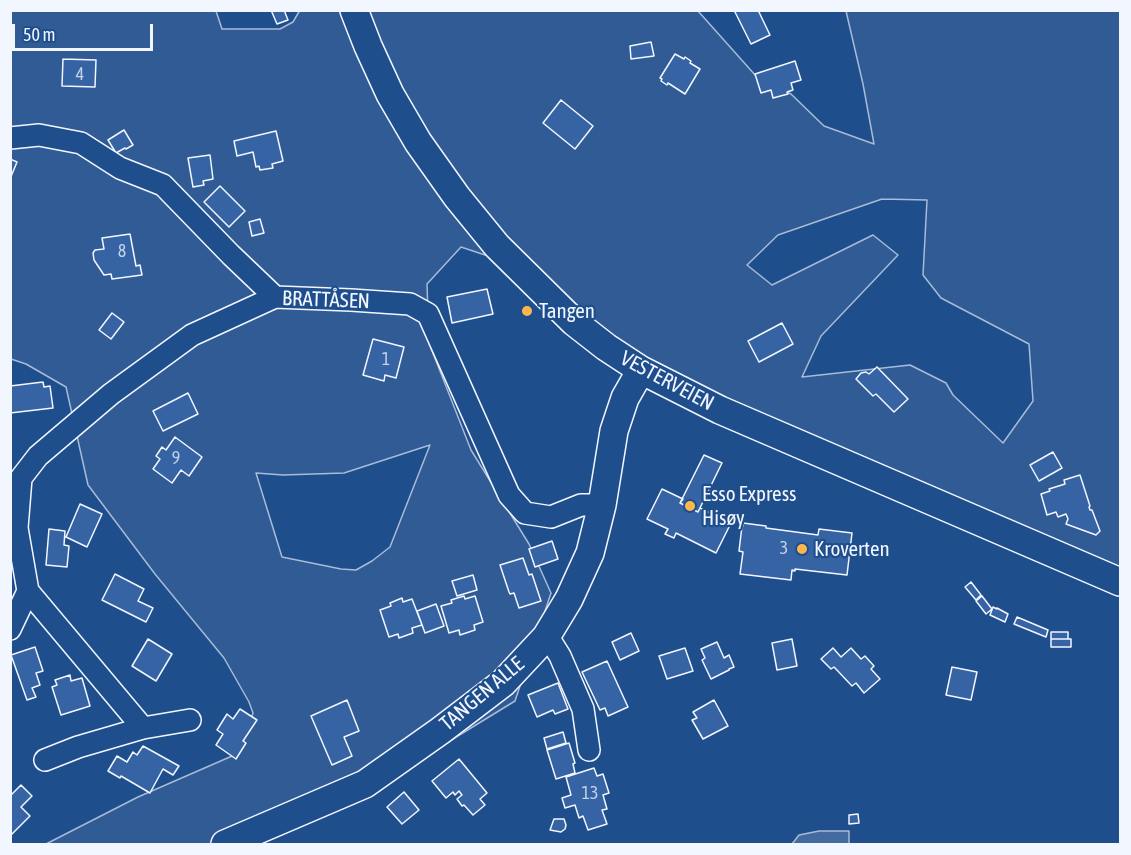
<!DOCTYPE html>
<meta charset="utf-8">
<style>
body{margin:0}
#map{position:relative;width:1131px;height:855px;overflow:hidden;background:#1f4e8c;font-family:"Asap Condensed",sans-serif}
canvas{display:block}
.frame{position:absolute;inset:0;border:12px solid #f2f6ff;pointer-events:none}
.scale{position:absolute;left:12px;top:24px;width:141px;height:27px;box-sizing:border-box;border:3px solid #f2f6ff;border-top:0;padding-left:8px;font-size:18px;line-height:21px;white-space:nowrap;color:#f2f6ff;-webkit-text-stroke:4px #1f4e8c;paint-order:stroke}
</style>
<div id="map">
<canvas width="1131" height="855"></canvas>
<div class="frame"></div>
<div class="scale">50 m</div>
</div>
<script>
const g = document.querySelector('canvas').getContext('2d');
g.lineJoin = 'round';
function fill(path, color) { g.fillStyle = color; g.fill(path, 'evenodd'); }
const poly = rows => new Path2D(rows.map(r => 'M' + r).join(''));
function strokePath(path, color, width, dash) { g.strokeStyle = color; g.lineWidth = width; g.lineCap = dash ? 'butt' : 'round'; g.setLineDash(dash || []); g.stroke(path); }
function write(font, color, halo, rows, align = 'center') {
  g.font = font + ' "Asap Condensed",sans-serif'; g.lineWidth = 4.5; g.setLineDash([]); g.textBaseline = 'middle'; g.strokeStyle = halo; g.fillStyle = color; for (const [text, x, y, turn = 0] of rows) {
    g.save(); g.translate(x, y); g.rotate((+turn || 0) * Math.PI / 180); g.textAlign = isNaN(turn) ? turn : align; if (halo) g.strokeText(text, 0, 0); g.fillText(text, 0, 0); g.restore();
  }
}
const green = poly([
 [300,10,698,11,756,76,791,94,824,126,874,144,863,84,846,11,1120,11,1120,582,689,388,506,262,461,247,427,284,429,343,471,450,529,544,551,593,515,701,355,799,238,844,46,844,138,797,239,753,253,713,249,702,224,658,155,574,88,485,66,387,26,364,11,359,11,11,216,11,222,29,280,29,293,22,300,10],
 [882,199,927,200,923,275,941,298,1029,344,1033,401,1003,443,953,395,946,383,910,365,802,377,821,336,898,255,873,235,772,285,747,265,778,235,882,199],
 [430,445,390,547,372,561,356,570,341,569,282,557,256,473,283,475,344,473,430,445]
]);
fill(green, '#305b95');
strokePath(green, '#a8bbd7', 1.5);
const water = poly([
 [819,831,849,831,849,844,792,844,799,835,819,831]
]);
fill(water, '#446ba0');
strokePath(water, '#a8bbd7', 1.5);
const building = poly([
 [271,10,284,10,288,20,277,24,271,10],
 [734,10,758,10,770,35,751,44,734,10],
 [651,42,654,56,631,59,630,46,651,42],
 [675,54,684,59,685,57,691,61,690,63,700,69,685,94,668,83,667,85,661,81,662,79,660,78,675,54],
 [63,59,96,60,95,87,62,86,63,59],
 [795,61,801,80,791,83,793,90,787,92,788,94,773,98,771,90,761,93,755,74,795,61],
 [561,100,593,126,575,149,543,123,561,100],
 [124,130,133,145,126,149,125,148,116,153,108,140,124,130],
 [276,131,283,161,272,164,273,168,260,170,259,166,256,167,253,152,237,156,234,141,276,131],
 [210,155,213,179,203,181,204,185,193,187,188,158,210,155],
 [10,159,17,162,10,179,10,159],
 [220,186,245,211,229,227,204,202,220,186],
 [260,219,264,233,252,236,249,222,260,219],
 [130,234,136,266,140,265,142,275,112,279,111,274,104,275,94,260,93,253,95,250,104,249,102,238,130,234],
 [487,289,493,314,452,323,447,297,487,289],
 [112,313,124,322,111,339,99,330,112,313],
 [782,323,793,344,759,362,748,341,782,323],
 [373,339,404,347,396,378,385,375,384,381,363,375,373,339],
 [877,367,908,399,894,412,876,394,873,396,856,379,861,373,866,372,869,374,877,367],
 [43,382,44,387,50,386,53,408,10,413,10,386,43,382],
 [188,393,198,414,163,431,153,411,188,393],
 [175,437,202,457,189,476,181,470,172,483,153,469,160,459,156,456,162,447,166,450,175,437],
 [1053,452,1062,468,1039,481,1030,465,1053,452],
 [704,455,722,463,698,512,680,503,704,455],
 [1080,475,1090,506,1089,507,1090,510,1092,510,1100,531,1096,535,1066,524,1068,519,1066,514,1058,517,1056,512,1047,515,1041,494,1050,491,1049,489,1065,484,1064,480,1080,475],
 [662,489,683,499,680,503,698,512,700,508,731,523,716,553,676,533,674,538,665,534,668,529,647,519,662,489],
 [80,504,102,514,87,547,66,537,80,504],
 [743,523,766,526,766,528,818,535,819,529,852,533,847,575,795,569,795,571,792,570,791,580,740,574,743,552,739,551,742,526,743,526,743,523],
 [49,529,65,531,64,545,69,546,67,567,46,565,49,529],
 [552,541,558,559,535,567,529,549,552,541],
 [523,558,529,575,532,574,541,601,519,608,514,593,510,594,509,592,500,565,523,558],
 [115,574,144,589,138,601,153,608,146,622,102,600,115,574],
 [473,575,477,590,457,596,452,581,473,575],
 [971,582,981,595,976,600,965,587,971,582],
 [464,596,465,599,475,596,483,622,474,625,475,630,460,635,459,630,449,633,441,606,452,603,451,600,464,596],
 [982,596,992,609,986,614,976,601,982,596],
 [402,598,403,602,412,599,422,625,412,628,413,633,399,638,398,634,389,637,380,610,391,606,390,603,402,598],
 [436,604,444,626,425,633,417,611,436,604],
 [993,607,997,609,997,608,1008,614,1005,622,990,615,993,607],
 [1017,617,1048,630,1046,637,1014,624,1017,617],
 [1051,632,1068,632,1068,639,1051,639,1051,632],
 [631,633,639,651,620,660,612,642,631,633],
 [148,639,172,654,156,681,132,666,148,639],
 [792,639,797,666,777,670,772,643,792,639],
 [1051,639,1071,639,1071,647,1051,647,1051,639],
 [717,642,724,658,729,655,734,667,729,669,729,670,711,679,702,660,705,658,701,649,717,642],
 [35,647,43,671,36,673,40,685,32,688,36,697,27,700,11,655,35,647],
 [685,648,693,671,667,679,659,656,685,648],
 [833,648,841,657,851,648,861,659,865,656,874,666,871,669,880,679,864,693,856,683,852,686,834,667,831,669,821,659,833,648],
 [607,661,628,707,608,716,605,708,600,710,582,672,607,661],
 [952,667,977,672,971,700,946,695,952,667],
 [70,675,71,681,82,678,90,706,61,715,52,687,57,685,55,680,70,675],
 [558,683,568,709,555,714,553,710,537,717,528,695,558,683],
 [347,700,359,731,344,737,352,756,332,765,311,716,347,700],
 [714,700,728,726,703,739,692,720,697,718,693,712,714,700],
 [240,709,257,720,243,741,246,743,236,759,216,745,223,734,217,730,227,714,233,719,240,709],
 [563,732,566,743,547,749,544,738,563,732],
 [569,743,575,763,573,764,575,773,556,779,547,750,569,743],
 [143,746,179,766,173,775,163,769,150,793,121,776,120,778,108,771,117,756,127,762,133,752,137,755,143,746],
 [459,759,487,793,480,799,485,805,473,815,464,805,462,806,457,799,462,795,459,791,455,795,453,792,446,798,432,781,459,759],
 [594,768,597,776,603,774,609,793,603,795,607,809,602,810,607,824,588,830,583,816,579,818,575,805,565,808,562,798,571,795,566,777,594,768],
 [21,785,32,796,21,807,30,816,10,836,10,796,21,785],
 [404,792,419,810,402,824,387,807,404,792],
 [858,814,859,823,849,824,849,815,858,814],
 [554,819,564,819,566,825,565,829,561,832,550,830,554,819]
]);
fill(building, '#3563a3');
strokePath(building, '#f2f6ff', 1.5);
const minor = poly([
 [10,138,39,135,81,143,120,168,163,185,231,255,275,297],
 [28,591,143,728],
 [10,629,28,591,17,528,21,478,38,456,111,394,192,335,275,297,351,300,410,304,428,314,509,495,525,513,551,517,581,505,602,505],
 [546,637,550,640,560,656,583,709,589,750],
 [45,760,78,747,143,728,190,720]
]);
const major = poly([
 [354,10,368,46,390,94,418,142,457,197,497,246,574,322,606,347,641,370,720,410,1120,582],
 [225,844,365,784,440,731,503,683,546,637,569,599,590,553,602,505,614,431,625,398,641,370]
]);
strokePath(minor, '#f2f6ff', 24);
strokePath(major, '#f2f6ff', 30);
strokePath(minor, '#1f4e8c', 21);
strokePath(major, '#1f4e8c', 27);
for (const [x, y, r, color] of [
 [527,311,6,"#ffb74d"],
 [690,506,6,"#ffb74d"],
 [802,549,6,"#ffb74d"]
]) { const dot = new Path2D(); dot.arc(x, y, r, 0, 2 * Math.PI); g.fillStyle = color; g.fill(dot); strokePath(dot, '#1f4e8c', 2); }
write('18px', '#c3d1e8', null, [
 ["4",80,74],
 ["8",122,251],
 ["1",386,359],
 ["9",176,458],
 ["3",784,548],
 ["13",590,793]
]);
write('21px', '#f2f6ff', '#1f4e8c', [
 ["BRATTÅSEN",326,300,2],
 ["VESTERVEIEN",667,381,28],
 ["TANGEN ALLE",482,694,-40]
]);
write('21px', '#f2f6ff', '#1f4e8c', [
 ["Tangen",539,311],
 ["Esso Express",702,494],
 ["Hisøy",702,518],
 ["Kroverten",814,549]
], 'left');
</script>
